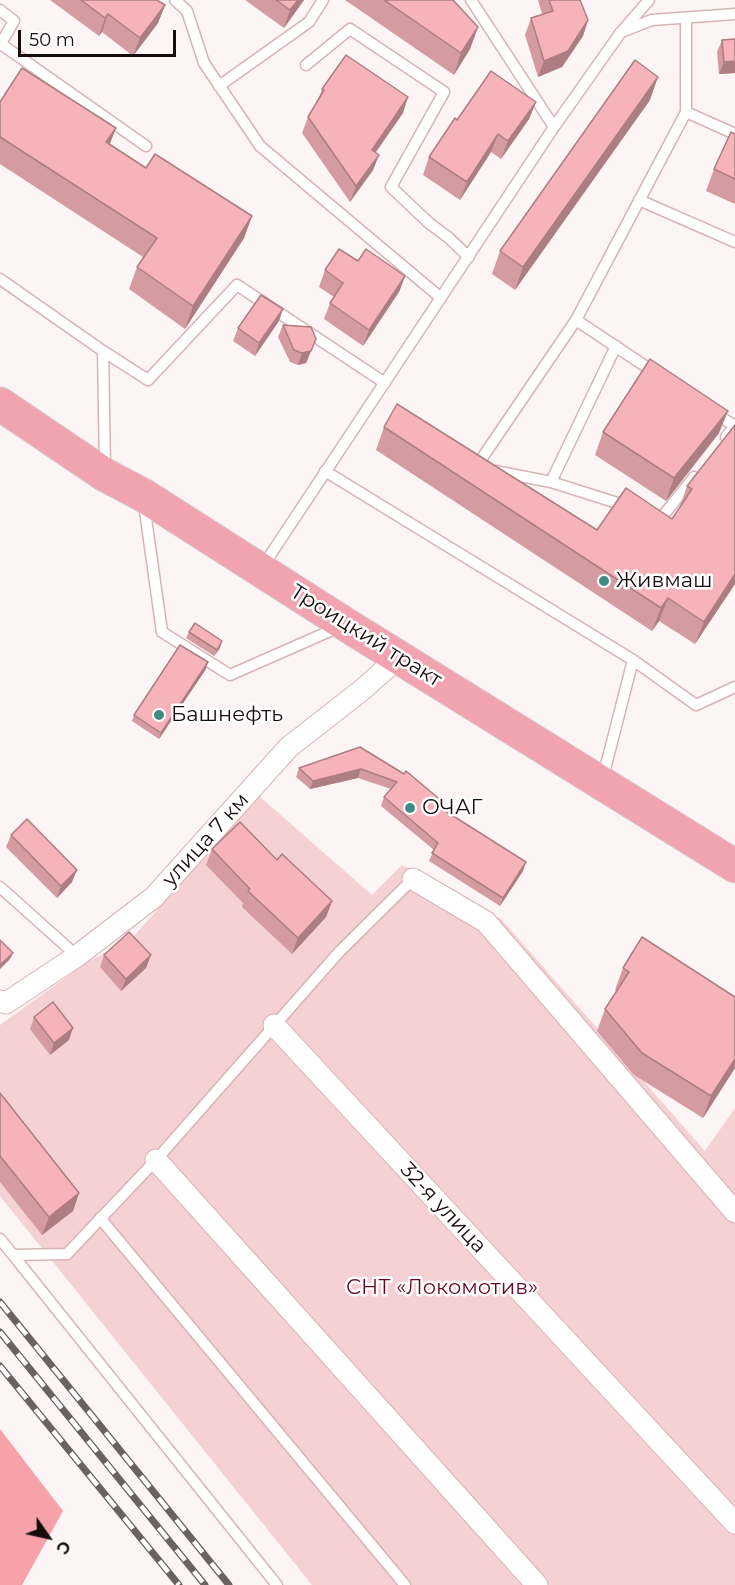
<!DOCTYPE html>
<meta charset="utf-8">
<style>
body{margin:0}
#map{position:relative;width:735px;height:1585px;overflow:hidden;background:#fdf5f5;font-family:Montserrat,sans-serif}
canvas{display:block}
.north{position:absolute;left:18px;top:1507px;width:60px;height:60px;-webkit-text-stroke:4px #fff;paint-order:stroke;rotate:124deg;font-size:16px;font-weight:700;line-height:24px;text-align:center;color:#170b0c}
.north::after{content:'';display:block;margin:auto;width:21px;height:27px;background:#170b0c;clip-path:polygon(50% 0,100% 100%,50% 72%,0 100%)}
.scale{position:absolute;left:18px;top:30px;width:158px;height:27px;box-sizing:border-box;border:3px solid #170b0c;border-top:0;padding-left:8px;font-size:18px;line-height:21px;white-space:nowrap;color:#170b0c;-webkit-text-stroke:4px #fff;paint-order:stroke}
</style>
<div id="map">
<canvas width="735" height="1585"></canvas>
<div class="north">С</div>
<div class="scale">50 m</div>
</div>
<script>
const g = document.querySelector('canvas').getContext('2d');
g.lineJoin = 'round';
function fill(path, color) { g.fillStyle = color; g.fill(path, 'evenodd'); }
const poly = rows => new Path2D(rows.map(r => 'M' + r).join(''));
function strokePath(path, color, width, dash) { g.strokeStyle = color; g.lineWidth = width; g.lineCap = dash ? 'butt' : 'round'; g.setLineDash(dash || []); g.stroke(path); }
function write(font, color, halo, rows, align = 'center') {
  g.font = font + ' Montserrat,sans-serif'; g.lineWidth = 5; g.setLineDash([]); g.textBaseline = 'middle'; g.strokeStyle = halo; g.fillStyle = color; for (const [text, x, y, turn = 0] of rows) {
    g.save(); g.translate(x, y); g.rotate((+turn || 0) * Math.PI / 180); g.textAlign = isNaN(turn) ? turn : align; if (halo) g.strokeText(text, 0, 0); g.fillText(text, 0, 0); g.restore();
  }
}
fill(poly([
 [259,796,372,895,402,865,501,919,705,1151,735,1108,735,1585,312,1585,0,1196,0,1025,86,963,132,938]
]), '#f6d1d4');
fill(poly([
 [0,1429,63,1511,22,1585,0,1585]
]), '#f7a2ab');
const service = poly([
 [175,0,187,11,204,63,260,146,441,298],
 [471,0,554,127],
 [0,10,14,21,0,45],
 [623,30,649,0],
 [1,44,146,146],
 [306,65,350,29,444,92,391,187,429,223,449,238,469,257],
 [219,86,309,22,323,0],
 [686,112,735,134],
 [639,200,735,242],
 [0,279,103,351,105,469],
 [103,351,148,380,237,285,385,383],
 [657,374,576,320,686,112,686,18],
 [714,413,735,426,726,437],
 [479,468,476,467,576,320],
 [325,471,633,660,602,781],
 [495,471,551,482,630,507],
 [551,482,616,346],
 [144,504,162,632,230,675,339,627],
 [654,514,662,517,694,477],
 [263,566,554,127,621,32,652,20,735,14],
 [633,660,696,705,735,687],
 [0,887,77,956],
 [100,1218,405,1585],
 [0,1239,13,1255,67,1254,156,1160,340,951,413,879],
 [13,1255,277,1585]
]);
const minor = poly([
 [413,879,486,922,735,1212],
 [0,1001,6,1003,77,956,154,897,289,747,362,690,398,658],
 [274,1025,735,1523],
 [156,1160,537,1585]
]);
const primary = poly([
 [0,404,105,475,143,495,345,624,735,866]
]);
strokePath(service, '#d8b3b5', 13);
strokePath(minor, '#d8b3b5', 23);
strokePath(primary, '#d5d3d3', 35);
strokePath(service, '#fff', 10);
strokePath(minor, '#fff', 21);
strokePath(primary, '#f2a3b0', 33);
const rail = poly([
 [0,1302,229,1585],
 [0,1332,205,1585],
 [0,1366,179,1585]
]);
strokePath(rail, '#6b6161', 7);
strokePath(rail, '#fff', 4.5, [14]);
fill(poly([
 [50,0,157,0,165,5,158,23,133,56,102,32,99,36],
 [245,0,304,0,284,28],
 [345,0,453,0,478,27,470,49,454,75],
 [538,0,580,0,588,20,583,36,562,67,538,77,525,35,531,18,542,14],
 [735,39,735,73,719,74,717,52,722,40],
 [322,89,403,113,376,152,379,155,373,170,350,202,302,133,308,117,319,98],
 [650,100,515,290,492,274,500,251],
 [0,102,116,128,110,144,146,168,252,216,244,238,185,329,129,289,137,267,143,257,0,164],
 [536,102,529,119,501,159,491,152,460,200,423,175,429,157,457,120],
 [735,134,735,204,706,191,714,169],
 [358,261,405,276,399,292,363,346,324,319,330,303,334,297,319,287,325,270],
 [279,321,255,356,233,341,238,328],
 [283,325,316,339,306,363,298,365,290,362,278,337],
 [735,425,735,584,695,644,659,621,652,631,376,450,384,427,597,530,672,519,679,509,687,486],
 [603,432,719,433,666,501,595,455],
 [189,632,220,648,214,656,186,638],
 [206,669,159,739,132,721,134,715],
 [360,747,443,802,441,808,523,871,500,906,429,861,434,850,381,806,384,797,391,789,358,778,310,789,296,777,299,768],
 [11,835,72,882,57,898,6,847],
 [212,849,277,860,332,901,326,917,292,954,242,907,243,903,206,865],
 [104,955,146,968,121,991,100,967],
 [623,968,735,997,735,1068,703,1118,634,1075,597,1031,605,1009,616,991,615,990],
 [34,1017,69,1040,50,1055,30,1029],
 [0,1093,79,1193,73,1211,42,1235,0,1182]
]), '#d49ba0');
fill(poly([
 [298,0,304,0,284,28,290,10],
 [165,5,158,23,133,56,140,38],
 [108,14,102,32,99,36,105,18],
 [588,20,583,36,562,67,538,77,544,61],
 [478,27,470,49,454,75,461,53],
 [735,61,735,73,719,74,724,62],
 [658,77,650,100,515,290,523,267],
 [408,97,403,113,366,166,372,150],
 [536,102,529,119,501,159,508,141],
 [116,128,107,150,106,142],
 [498,134,491,152,460,200,467,182],
 [379,155,373,170,350,202,356,186],
 [252,216,244,238,185,329,193,306],
 [405,276,399,292,363,346,369,330],
 [283,309,279,321,255,356,259,343],
 [316,339,306,363,298,365,302,353],
 [728,411,719,433,666,501,674,478],
 [735,574,735,584,695,644,704,622],
 [668,598,659,621,652,631,661,608],
 [222,641,220,648,214,656,217,650],
 [208,662,206,669,159,739,161,733],
 [361,769,358,778,310,789,313,781],
 [526,862,523,871,500,906,503,898],
 [77,870,72,882,57,898,61,886],
 [332,901,326,917,292,954,298,938],
 [13,953,10,959,0,969,0,965],
 [151,955,146,968,121,991,126,979],
 [73,1028,69,1040,50,1055,54,1043],
 [735,1059,735,1068,703,1118,711,1096],
 [79,1193,73,1211,42,1235,49,1217]
]), '#ac7e82');
const building = poly([
 [81,0,157,0,165,5,140,38,108,14,105,18,81,0],
 [276,0,298,0,290,10,276,0],
 [384,0,453,0,478,27,461,53,384,0],
 [549,0,580,0,588,20,568,51,544,61,531,18,553,11,549,0],
 [735,39,735,61,724,62,722,40,735,39],
 [346,55,408,97,372,150,379,155,356,186,308,117,324,90,322,89,346,55],
 [635,60,658,77,523,267,500,251,635,60],
 [22,68,116,128,106,142,146,168,155,154,252,216,193,306,137,267,157,238,0,137,0,102,22,68],
 [491,71,536,102,508,141,498,134,467,182,429,157,455,118,457,120,491,71],
 [731,132,735,134,735,179,714,169,731,132],
 [339,249,358,261,366,249,405,276,369,330,330,303,343,283,325,270,339,249],
 [261,295,283,309,259,343,238,328,261,295],
 [283,325,311,327,316,339,311,351,302,353,294,350,283,325],
 [650,359,728,411,674,478,603,432,650,359],
 [397,404,597,530,626,488,672,519,692,489,687,486,735,425,735,574,704,622,668,598,661,608,384,427,397,404],
 [195,623,222,641,217,650,189,632,195,623],
 [180,645,208,662,161,733,134,715,180,645],
 [360,747,404,774,406,771,443,802,439,807,526,862,503,898,432,853,438,843,384,797,397,782,361,769,313,781,299,768,360,747],
 [27,819,77,870,61,886,11,835,27,819],
 [240,822,277,860,282,854,332,901,298,938,248,891,250,889,212,849,240,822],
 [129,932,151,955,126,979,104,955,129,932],
 [642,937,735,997,735,1059,711,1096,642,1053,605,1009,629,972,623,968,642,937],
 [0,940,13,953,0,965,0,940],
 [53,1002,73,1028,54,1043,34,1017,53,1002],
 [0,1093,79,1193,49,1217,0,1156,0,1093]
]);
fill(building, '#f6b4ba');
strokePath(building, '#ac7e82', 1.5);
for (const [x, y, r, color] of [
 [604,581,6,"#428a87"],
 [159,715,6,"#428a87"],
 [410,808,6,"#428a87"]
]) { const dot = new Path2D(); dot.arc(x, y, r, 0, 2 * Math.PI); g.fillStyle = color; g.fill(dot); strokePath(dot, '#fff', 2); }
write('21px', '#170b0c', '#fff', [
 ["Живмаш",616,581],
 ["Башнефть",171,715],
 ["ОЧАГ",422,808]
], 'left');
write('21px', '#170b0c', '#fff', [
 ["Троицкий тракт",366,636,32],
 ["улица 7 км",206,840,-48],
 ["32-я улица",443,1208,47]
]);
write('21px', '#670723', '#fff', [
 ["СНТ «Локомотив»",442,1288]
]);
</script>
